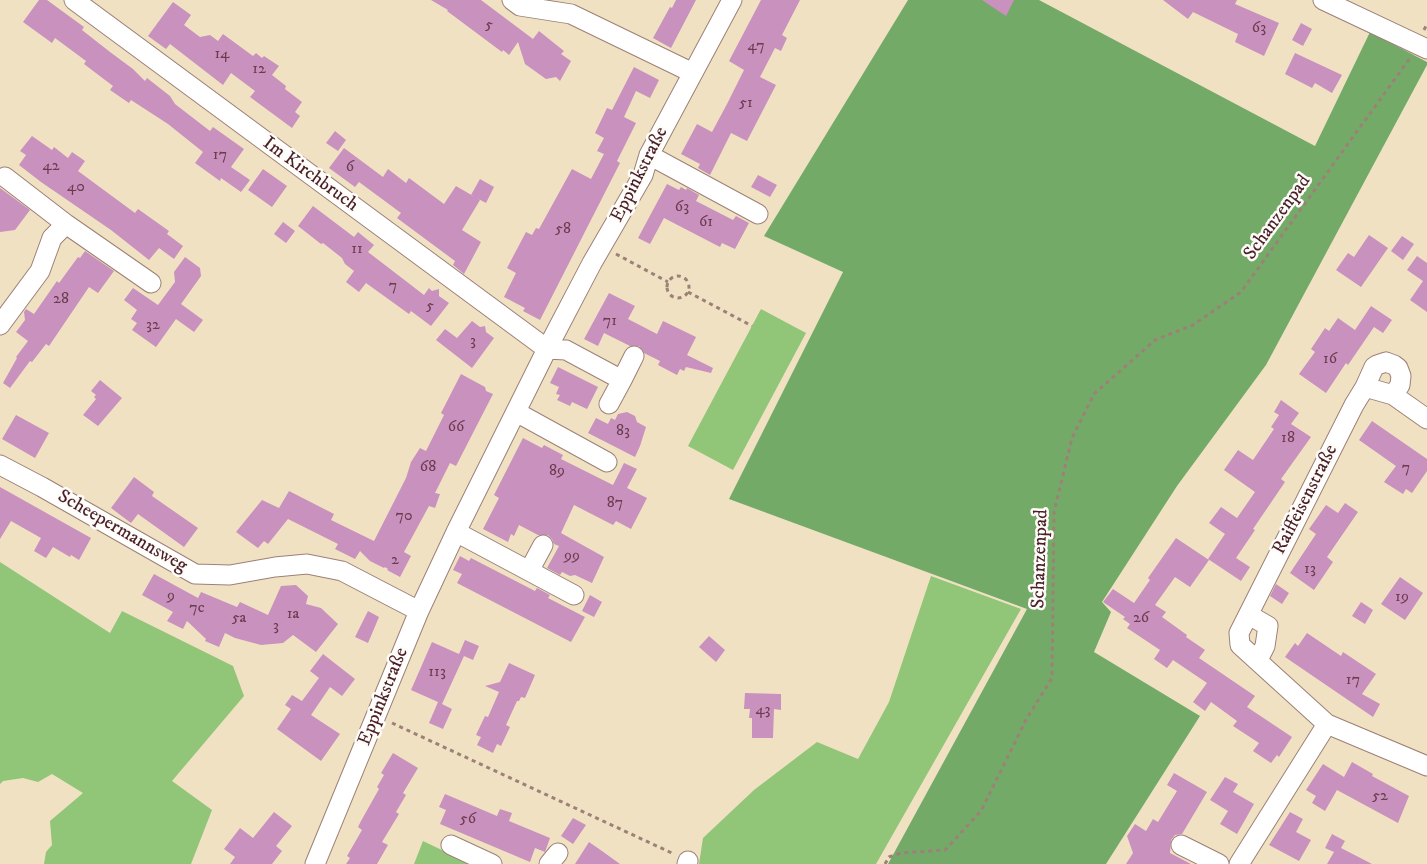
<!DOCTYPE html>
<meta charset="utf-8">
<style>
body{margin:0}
canvas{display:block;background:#f0e1c3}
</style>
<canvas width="1427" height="864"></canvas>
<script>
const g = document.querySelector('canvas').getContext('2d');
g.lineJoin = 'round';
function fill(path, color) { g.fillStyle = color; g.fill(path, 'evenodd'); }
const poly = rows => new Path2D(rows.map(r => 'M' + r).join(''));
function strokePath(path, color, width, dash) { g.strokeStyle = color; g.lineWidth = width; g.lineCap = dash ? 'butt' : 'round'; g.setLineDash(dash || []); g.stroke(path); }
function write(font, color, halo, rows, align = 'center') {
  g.font = font + ' "IM FELL DW Pica",serif'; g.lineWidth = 5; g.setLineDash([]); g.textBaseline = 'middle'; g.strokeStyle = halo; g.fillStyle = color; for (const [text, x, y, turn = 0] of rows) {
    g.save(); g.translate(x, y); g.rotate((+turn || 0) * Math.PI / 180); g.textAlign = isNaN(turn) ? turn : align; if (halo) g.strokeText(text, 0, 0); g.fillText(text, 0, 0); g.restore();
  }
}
fill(poly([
 [761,309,806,333,733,470,688,446],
 [0,562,110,633,122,611,233,666,244,696,172,781,212,810,191,864,44,864,46,852,52,845,50,821,83,793,52,774,38,782,23,778,3,781,0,784],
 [931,576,1021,609,876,864,699,864,703,838,754,790,817,742,858,759,889,702],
 [423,841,471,864,414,864]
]), '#91c577');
fill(poly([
 [908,0,1039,0,1315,146,1370,32,1427,62,1427,65,1266,365,1177,486,1102,602,1111,612,1094,652,1200,716,1106,864,888,864,1027,609,729,499,843,272,764,236]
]), '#74aa68');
fill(poly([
 [39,0,47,0,84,27,82,30,110,52,133,69,145,81,147,78,170,96,175,104,210,131,213,127,244,149,231,167,250,180,241,192,221,178,220,181,195,163,203,152,168,124,131,100,129,103,110,90,113,86,84,64,86,61,55,38,52,43,23,22],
 [431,0,481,0,533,39,539,31,564,51,561,54,571,61,560,81,556,77,546,79,525,64,518,42,509,55,503,50,502,52,447,11,448,10],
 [676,0,696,0,671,48,653,38,670,7,672,8],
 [761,0,800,0,782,35,787,38,781,51,775,48,760,77,776,85,747,141,731,133,710,175,698,168,700,164,681,154,697,124,712,132,727,104,744,70,729,61],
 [982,0,1014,0,1006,16],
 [1163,0,1237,0,1235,4,1279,23,1264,56,1235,42,1238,34,1193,12,1188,19],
 [173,2,191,15,184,25,200,37,210,35,218,41,223,34,253,56,256,53,262,58,264,56,279,66,272,75,286,86,285,89,302,102,295,112,300,116,292,128,250,97,255,91,231,73,223,85,170,44,166,49,148,36],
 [1301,23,1312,29,1303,46,1292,40],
 [1295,53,1342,75,1332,93,1315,83,1312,88,1285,74],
 [634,67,659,80,650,98,636,91,624,117,636,123,617,161,620,163,540,320,523,311,525,308,504,297,516,273,507,268,526,232,532,235,536,228,539,229,572,169,591,179,604,154,597,151,604,138,595,133,607,108,612,110],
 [335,131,346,140,338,151,326,143],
 [32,136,52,150,54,147,68,158,72,152,85,161,78,171,135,213,138,209,169,231,167,234,183,246,174,259,159,248,149,260,111,230,41,182,19,165,26,155,20,151],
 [344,148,383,177,388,169,406,183,409,178,444,204,456,186,480,200,462,230,481,242,464,274,453,265,455,261,397,218,401,213,359,182,355,187,329,168],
 [263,169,287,186,272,207,248,190],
 [758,175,777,185,770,197,751,187],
 [480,179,494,187,486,203,471,195],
 [667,184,679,190,681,187,686,190,687,188,699,195,696,201,733,220,736,216,749,223,735,249,722,243,720,247,664,218,650,244,638,238],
 [0,188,30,210,15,230,0,232],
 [313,206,354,237,358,232,374,245,368,252,424,295,429,288,432,291,439,289,439,296,449,303,431,326,411,311,409,314,366,283,359,292,346,282,354,271,345,264,342,258,323,243,321,244,298,226],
 [283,222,295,231,286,243,274,234],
 [1369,235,1388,248,1361,287,1336,270,1348,253,1354,257],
 [1402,236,1414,244,1403,260,1391,251],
 [85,251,114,271,98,293,89,287,49,346,46,344,32,362,30,361,10,388,3,383,17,358,16,357,28,341,16,332,25,320,24,312,26,309,34,314,57,281,59,283,78,257,80,258],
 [1417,256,1427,263,1427,312,1410,300,1423,281,1407,270],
 [185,257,200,268,201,276,181,304,203,320,194,332,176,319,156,347,132,330,137,323,131,319,137,310,124,300,133,288,158,305,175,282,174,272],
 [609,293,635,306,628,319,657,334,663,321,696,337,687,355,713,368,711,373,686,367,684,371,680,369,677,375,658,365,660,361,644,353,639,346,630,346,604,333,598,346,584,339],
 [1371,306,1392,320,1383,333,1374,327,1348,365,1346,363,1326,393,1299,374,1315,352,1311,349,1325,328,1329,331,1338,318,1355,330],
 [472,321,480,327,485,326,486,332,494,338,472,368,436,340,445,329,457,338],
 [558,367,598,387,587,409,572,402,570,406,557,400,560,395,556,394,559,387,550,383],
 [461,374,485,387,486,391,493,394,456,466,450,463,435,493,440,494,435,508,429,506,404,552,411,556,400,577,387,570,388,569,385,567,384,568,370,561,360,551,355,559,335,549,338,544,288,519,268,544,264,541,258,548,236,532,262,500,279,508,289,491,334,514,331,520,374,541,406,478,411,462,420,448,426,451,444,415,441,413],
 [100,380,122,398,98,426,83,415,96,399,94,397,96,395,91,391],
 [1281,400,1299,413,1291,424,1311,437,1281,479,1285,482,1253,529,1255,530,1236,558,1250,567,1241,581,1208,559,1225,534,1209,523,1221,507,1237,518,1255,492,1224,470,1238,450,1253,460,1274,429,1271,427,1279,415,1274,412],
 [627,412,635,416,637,422,646,427,640,446,635,457,588,433,596,418,608,424,611,418,615,420,618,414],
 [16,415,49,433,35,458,2,439],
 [1372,421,1427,459,1427,471,1412,493,1406,489,1403,494,1384,482,1396,466,1359,440],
 [523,438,542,448,544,445,563,455,561,459,613,485,624,463,637,469,627,488,647,498,631,529,616,521,613,525,574,505,561,533,604,557,592,583,575,575,570,576,562,572,560,575,547,568,559,546,554,544,552,539,548,535,538,535,519,525,514,536,511,534,508,542,483,529,499,498,494,495,496,491],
 [134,477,154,492,152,496,198,528,184,547,138,514,131,523,111,508],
 [0,487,91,538,79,560,71,555,70,557,53,547,46,558,34,551,41,538,11,521,0,539],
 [1345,503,1358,512,1327,557,1333,562,1314,590,1290,573,1316,534,1309,529,1326,505,1338,513],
 [1176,538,1209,560,1190,587,1175,577,1155,605,1166,612,1162,617,1187,635,1186,637,1205,650,1199,658,1255,696,1247,707,1292,737,1279,757,1277,755,1271,763,1253,751,1259,743,1233,726,1237,721,1211,702,1205,711,1193,702,1207,683,1173,660,1167,668,1154,659,1160,650,1127,628,1130,624,1123,619,1125,617,1103,602,1113,589,1134,603,1150,580,1148,578],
 [460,556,469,561,471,558,535,591,537,588,550,595,548,598,585,617,571,642,457,583,462,574,453,570],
 [154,574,198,598,201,592,237,607,240,602,268,615,281,586,296,585,308,596,306,604,321,608,338,624,316,652,293,635,283,643,261,645,235,638,225,633,219,647,205,641,206,639,187,621,183,629,167,621,173,612,142,595],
 [1400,577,1423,593,1405,620,1381,604],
 [1276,584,1289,593,1282,604,1270,596],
 [590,595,602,602,594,617,582,611],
 [1361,602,1373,610,1365,624,1352,616],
 [368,611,379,617,368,643,355,637],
 [1307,633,1341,656,1343,652,1376,674,1362,694,1380,704,1373,717,1285,657,1295,643,1298,646],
 [709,636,725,650,716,662,699,647],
 [465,640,479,646,473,660,464,656,442,704,452,709,443,729,429,723,438,702,411,690,432,642,459,654],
 [323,654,355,679,342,696,330,687,311,715,340,734,321,761,277,729,291,709,285,705,292,695,302,701,319,678,310,671],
 [509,663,535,675,525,698,521,697,519,701,517,701,506,725,510,727,501,746,497,744,493,753,477,745,481,737,476,735,485,716,488,717,499,692,485,686,500,682],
 [745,693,781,694,781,710,774,709,773,738,752,738,752,718,749,718,750,709,744,709],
 [393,753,418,768,403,793,406,795,396,812,399,814,382,842,388,845,377,864,346,864,350,858,347,856,362,830,358,827,361,821,379,789,377,787,384,775,381,773],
 [1352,762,1373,774,1372,776,1409,796,1398,823,1337,790,1325,811,1312,803,1316,796,1306,790,1323,764,1344,777],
 [1174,773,1207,792,1182,834,1175,835,1171,840,1170,853,1191,864,1126,864,1133,853,1127,836,1135,824,1146,831,1153,819,1158,822,1177,791,1167,785],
 [1225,777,1238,784,1233,792,1254,804,1237,834,1220,824,1228,811,1210,800],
 [445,794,497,816,500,809,512,813,509,821,550,838,545,852,535,848,530,862,440,824,446,810,439,807],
 [274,812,292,826,276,846,282,851,272,864,230,864,235,857,224,849,240,828,253,838],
 [1290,812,1303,819,1296,832,1311,840,1299,861,1269,845],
 [573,818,586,825,573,844,561,836],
 [1332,834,1345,841,1341,848,1372,864,1327,864,1334,852,1325,848],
 [589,842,602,851,620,864,575,864]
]), '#c991bd');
const minor = poly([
 [74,0,547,349],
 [512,0,520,6,571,14,693,73],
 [1323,0,1427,49],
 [649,155,758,214],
 [5,177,66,224,151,283],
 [0,325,40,271,52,238,66,224],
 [547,349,566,350,622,380,634,356],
 [1386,362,1394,365,1398,368,1401,376,1400,385,1393,395,1365,387,1374,367,1377,365,1386,362],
 [1365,387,1354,405,1239,633,1240,645,1327,724,1427,766],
 [1393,395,1427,419],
 [609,404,622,380],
 [516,412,607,462],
 [0,465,42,487,195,574,230,575,275,567,307,564,342,571,419,611],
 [456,532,574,595],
 [529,571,543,545],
 [1249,615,1268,626,1265,646,1258,660],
 [451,845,492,864],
 [1181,845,1219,864],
 [315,864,419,611,456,532,547,349,592,263,643,175,649,155,732,0],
 [549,864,558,853],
 [687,864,688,861],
 [1239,864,1327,724]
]);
strokePath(minor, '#9d8077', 21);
strokePath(poly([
 [1424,30,1427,24],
 [616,254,668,282],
 '667 287a11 11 0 1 1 22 0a11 11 0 1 1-22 0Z',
 [688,292,752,326],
 [392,723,674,854],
 [885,864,889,857,901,853,945,850,981,811,1027,718,1052,678,1054,512,1072,438,1094,394,1155,340,1193,325,1241,292,1410,58]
]), '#9d8077', 3, [4, 4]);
strokePath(minor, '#fff', 19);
write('16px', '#6a3c50', null, [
 ["5",489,26],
 ["63",1259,29],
 ["47",756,47],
 ["14",222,55],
 ["12",259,70],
 ["51",746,104],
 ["17",220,156],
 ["42",51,167],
 ["6",350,168],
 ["40",76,188],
 ["63",682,208],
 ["61",706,223],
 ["58",563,230],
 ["11",357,250],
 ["7",393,287],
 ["28",61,300],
 ["5",430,307],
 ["71",610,322],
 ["32",153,326],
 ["3",473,342],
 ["16",1330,360],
 ["66",456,428],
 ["83",623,432],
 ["18",1288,439],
 ["68",428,468],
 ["7",1406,469],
 ["89",557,472],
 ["87",615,504],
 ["70",404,517],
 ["99",572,557],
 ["2",395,561],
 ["13",1310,570],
 ["9",171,597],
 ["19",1402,598],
 ["7c",197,609],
 ["1a",293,615],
 ["5a",239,619],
 ["26",1141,619],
 ["3",276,627],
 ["113",437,673],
 ["17",1353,681],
 ["43",763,711],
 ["52",1380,797],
 ["56",468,820]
]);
write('19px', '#4a1f2b', '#fdfcf7', [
 ["Im Kirchbruch",310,175,36],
 ["Eppinkstraße",640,175,-63],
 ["Schanzenpad",1278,218,-54],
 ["Raiffeisenstraße",1306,500,-63],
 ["Scheepermannsweg",122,532,30],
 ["Schanzenpad",1041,559,-88],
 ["Eppinkstraße",384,697,-68]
]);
</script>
